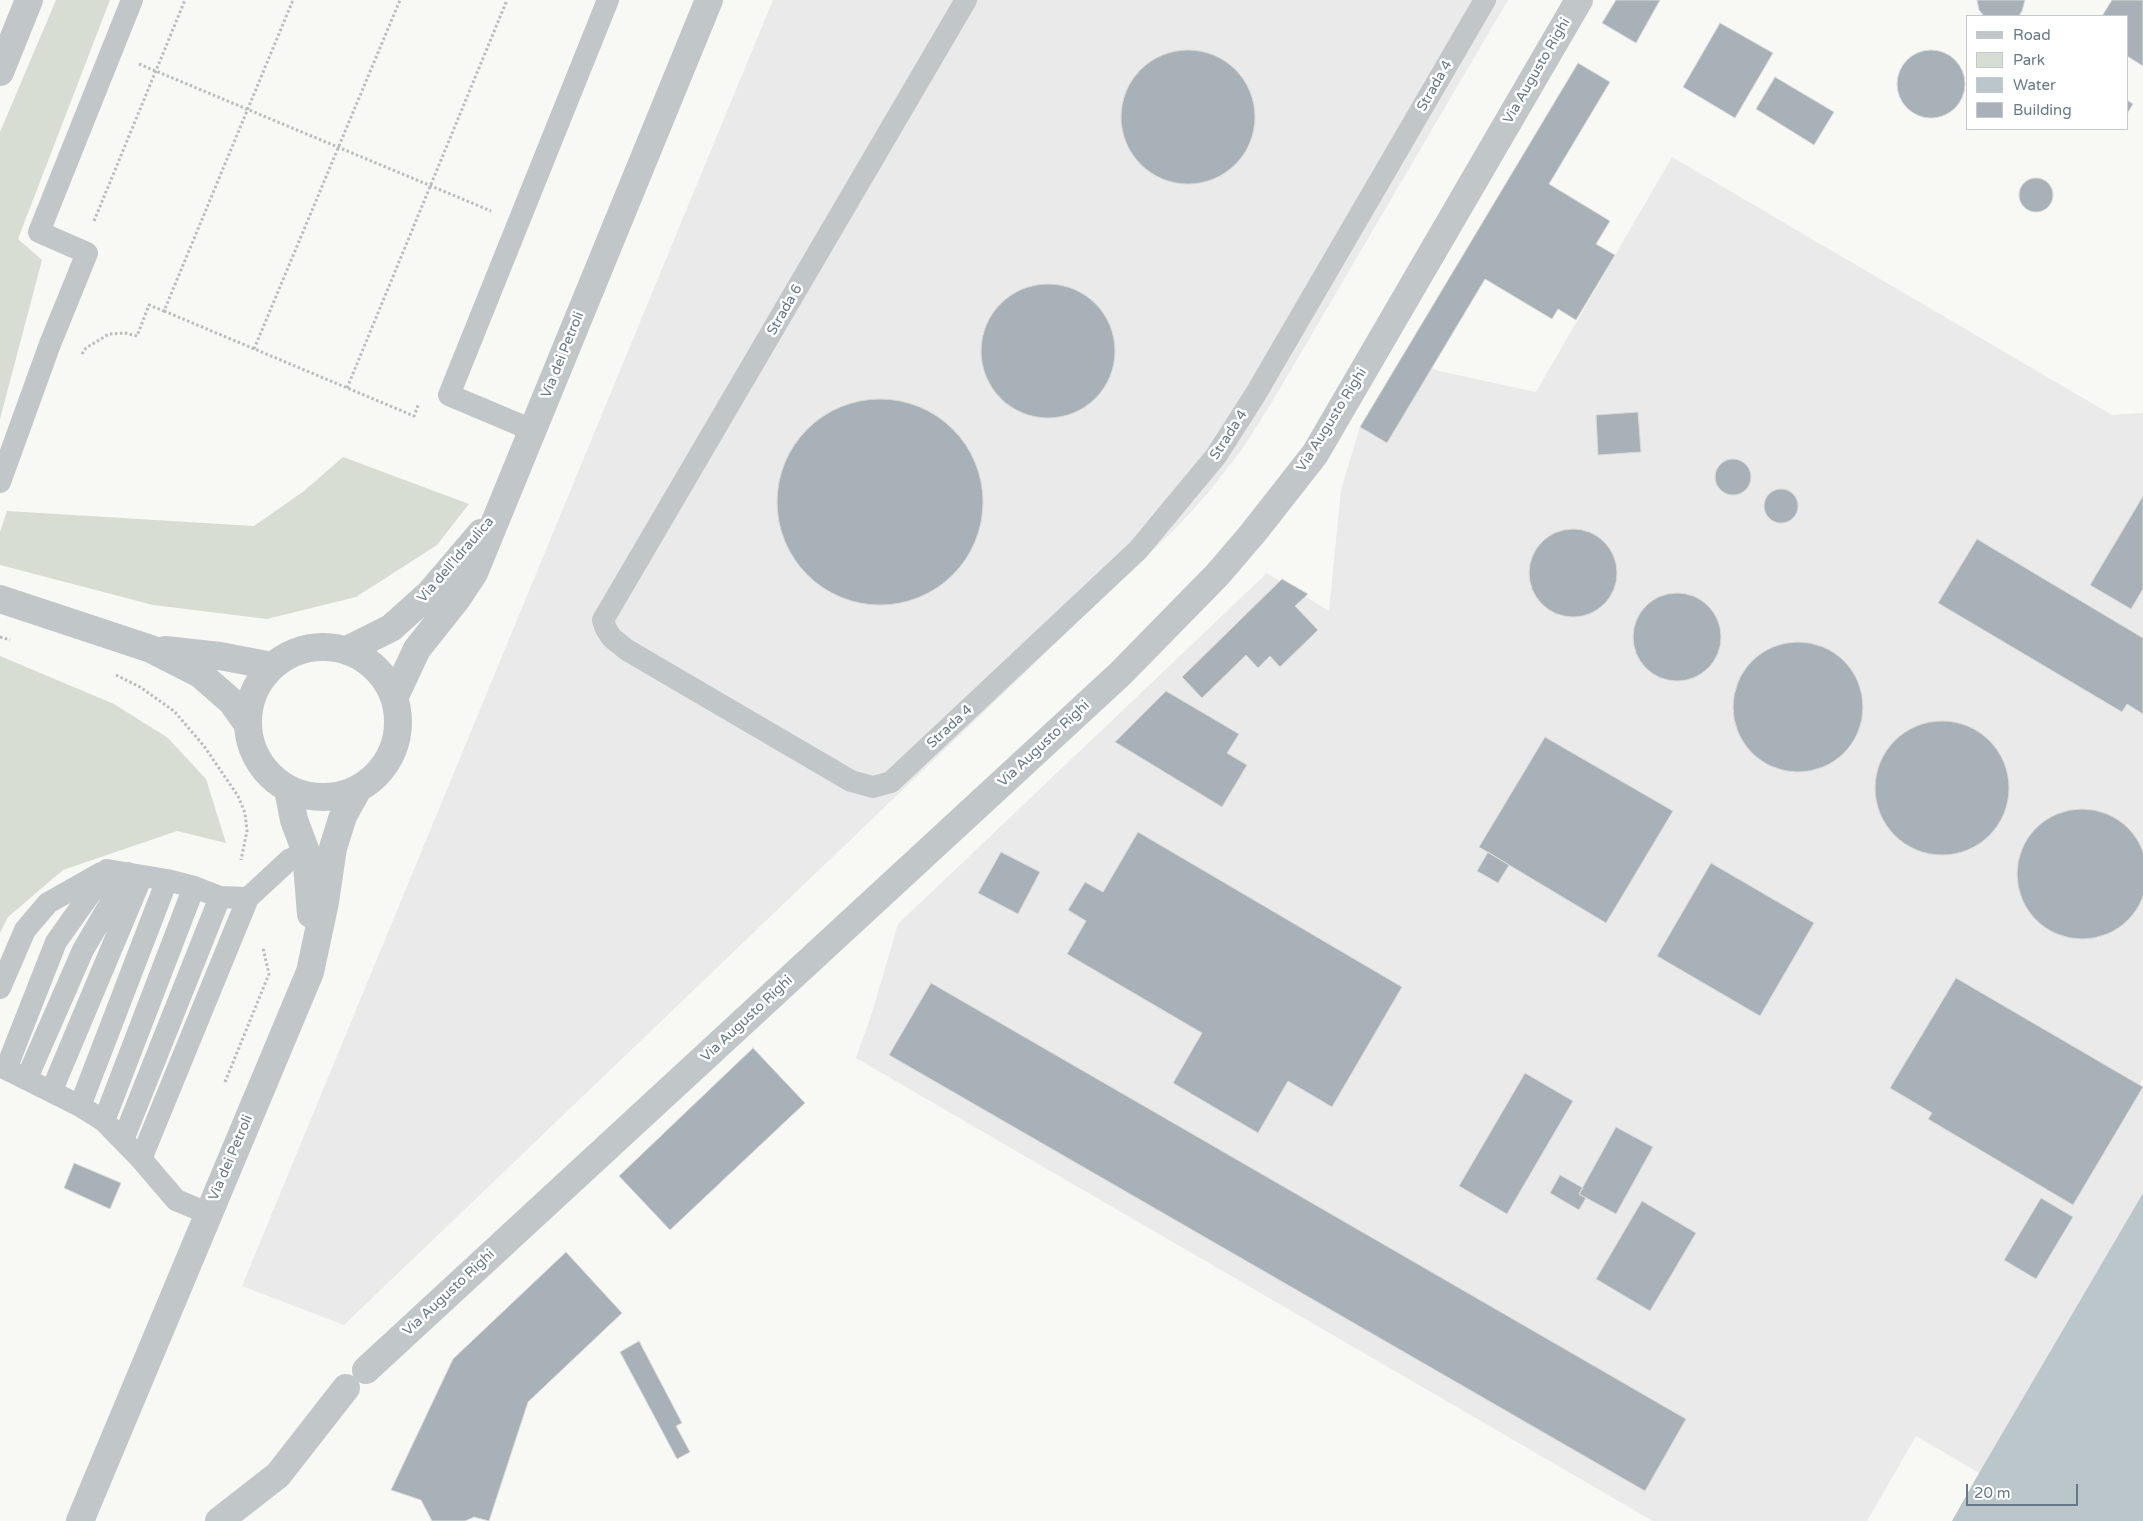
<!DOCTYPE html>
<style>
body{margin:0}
#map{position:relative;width:2143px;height:1521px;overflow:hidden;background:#f8f8f5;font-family:"Varela Round",sans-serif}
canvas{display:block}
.legend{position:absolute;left:1966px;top:15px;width:162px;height:115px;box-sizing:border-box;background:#fff;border:1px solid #c2c9cf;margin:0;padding:6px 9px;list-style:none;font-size:15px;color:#677986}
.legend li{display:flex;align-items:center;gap:10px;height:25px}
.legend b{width:25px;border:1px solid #c2c9cf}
.scale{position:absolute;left:1966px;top:1484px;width:112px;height:22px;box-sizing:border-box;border:2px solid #677986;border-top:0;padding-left:6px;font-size:15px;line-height:18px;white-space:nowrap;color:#677986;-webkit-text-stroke:4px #fff;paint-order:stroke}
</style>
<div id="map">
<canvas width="2143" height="1521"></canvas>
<ul class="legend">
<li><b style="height:6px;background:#c1c6c9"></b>Road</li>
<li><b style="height:14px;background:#d8ddd4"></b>Park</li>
<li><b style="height:14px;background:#bac6ca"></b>Water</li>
<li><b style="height:14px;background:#a8b1b7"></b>Building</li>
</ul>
<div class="scale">20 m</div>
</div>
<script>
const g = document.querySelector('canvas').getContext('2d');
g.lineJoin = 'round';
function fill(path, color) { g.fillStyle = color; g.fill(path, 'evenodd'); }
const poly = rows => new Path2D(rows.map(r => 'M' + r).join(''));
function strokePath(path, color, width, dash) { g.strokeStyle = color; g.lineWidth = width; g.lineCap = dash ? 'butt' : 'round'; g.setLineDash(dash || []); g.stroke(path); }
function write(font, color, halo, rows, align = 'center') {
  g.font = font + ' "Varela Round",sans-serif'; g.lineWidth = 5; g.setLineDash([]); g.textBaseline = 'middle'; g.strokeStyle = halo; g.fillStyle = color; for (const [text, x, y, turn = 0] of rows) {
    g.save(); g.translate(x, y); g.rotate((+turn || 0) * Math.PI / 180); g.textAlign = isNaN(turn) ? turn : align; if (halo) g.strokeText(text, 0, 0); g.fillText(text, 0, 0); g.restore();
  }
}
fill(poly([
 [773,0,1508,0,1272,402,1243,448,1208,493,1177,527,344,1325,242,1286],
 [1672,157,2112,415,2143,413,2143,1079,2140,1083,2143,1086,2143,1193,1979,1473,1916,1436,1867,1521,1653,1521,856,1058,872,1013,898,924,1267,573,1329,611,1341,490,1360,427,1402,356,1439,371,1536,392]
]), '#e9eae9');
fill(poly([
 [56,0,110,0,18,239,42,260,0,419,0,132],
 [343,457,469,504,437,545,356,597,267,619,153,605,0,565,0,532,7,511,254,526,304,491],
 [0,656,114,704,168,738,206,779,226,843,177,831,63,870,8,917,0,933]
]), '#d8ddd4');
fill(poly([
 [2143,1193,2143,1521,1952,1521,1979,1473]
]), '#bac6ca');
const building = poly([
 [1616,0,1660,0,1636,43,1602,23,1616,0],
 [1977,0,2025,0,2022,11,2019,16,1984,16,1979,10,1977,0],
 [2112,0,2143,0,2143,66,2127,56,2127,16,2102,16,2112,0],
 [1720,23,1773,53,1735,118,1683,87,1720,23],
 '1121 117a67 67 0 1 1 134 0a67 67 0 1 1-134 0Z',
 '1897 84a34 34 0 1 1 68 0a34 34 0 1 1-68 0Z',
 [1578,63,1610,82,1549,184,1610,221,1596,244,1615,255,1576,320,1558,309,1552,319,1485,279,1387,443,1360,427,1578,63],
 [1775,77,1834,112,1814,145,1756,109,1775,77],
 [2127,100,2133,104,2127,114,2127,100],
 '2019 195a17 17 0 1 1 34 0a17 17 0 1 1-34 0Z',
 '981 351a67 67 0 1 1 134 0a67 67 0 1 1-134 0Z',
 '777 502a103 103 0 1 1 206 0a103 103 0 1 1-206 0Z',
 [1638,412,1641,452,1598,455,1596,415,1638,412],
 '1715 477a18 18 0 1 1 36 0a18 18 0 1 1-36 0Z',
 '1764 506a17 17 0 1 1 34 0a17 17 0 1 1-34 0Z',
 [2143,496,2143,589,2131,609,2090,585,2143,496],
 '1529 573a44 44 0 1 1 88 0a44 44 0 1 1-88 0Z',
 [1977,539,2143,638,2143,714,2127,704,2122,712,1938,603,1977,539],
 [1282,579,1308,594,1295,606,1318,630,1280,667,1270,656,1258,668,1246,655,1202,698,1182,677,1282,579],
 '1633 637a44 44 0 1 1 88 0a44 44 0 1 1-88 0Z',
 '1733 707a65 65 0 1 1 130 0a65 65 0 1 1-130 0Z',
 [1166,691,1239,734,1227,753,1247,765,1222,807,1115,742,1166,691],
 '1875 788a67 67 0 1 1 134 0a67 67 0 1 1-134 0Z',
 [1545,737,1673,811,1606,923,1479,847,1545,737],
 '2017 874a65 65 0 1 1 130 0a65 65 0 1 1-130 0Z',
 [1138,832,1402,987,1332,1107,1288,1081,1258,1133,1173,1083,1202,1033,1067,954,1086,921,1068,910,1085,882,1103,892,1138,832],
 [1001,852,1040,872,1018,914,978,893,1001,852],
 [1488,852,1509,865,1498,883,1477,871,1488,852],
 [1711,863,1814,923,1760,1016,1657,956,1711,863],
 [1956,978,2143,1087,2073,1205,1928,1119,1932,1113,1890,1088,1956,978],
 [931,983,1686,1419,1645,1491,889,1055,931,983],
 [753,1048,805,1103,670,1230,619,1176,753,1048],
 [1525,1073,1573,1101,1507,1214,1459,1186,1525,1073],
 [1616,1127,1653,1147,1616,1214,1579,1194,1616,1127],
 [74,1163,121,1183,110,1209,64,1188,74,1163],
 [1560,1175,1583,1188,1579,1194,1586,1198,1579,1210,1550,1193,1560,1175],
 [2041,1198,2073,1217,2036,1279,2004,1260,2041,1198],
 [1642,1201,1696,1233,1650,1311,1596,1279,1642,1201],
 [566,1252,622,1313,528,1402,489,1521,474,1517,465,1521,432,1521,421,1500,391,1490,453,1359,566,1252],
 [639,1341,682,1423,676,1426,690,1452,677,1459,620,1352,639,1341]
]);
fill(building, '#a8b1b7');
strokePath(building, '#dadad8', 1);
strokePath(poly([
 [139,64,491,211],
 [94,221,185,0],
 [164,311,414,416,419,403],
 [254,349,400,0],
 [82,354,86,348,109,334,125,333,137,336,149,305,164,311,293,0],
 [347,388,507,0],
 [0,637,10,640],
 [116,675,140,687,174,711,204,746,238,796,245,813,247,831,241,860],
 [225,1082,269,974,263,948]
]), '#b9bdc0', 3, [2.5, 2.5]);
strokePath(poly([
 [966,0,603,620,606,629,612,638,627,650,851,781,873,787,891,782,1138,550,1216,456,1255,395,1485,0],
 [532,430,449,395,608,0],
 [0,482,50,344,87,253,39,232,132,0],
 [0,988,25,930,48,903,101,873],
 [27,1078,83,950,128,873],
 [52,1090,142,876],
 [80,1106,167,880],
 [104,1121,194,887],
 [123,1140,220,897],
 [141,1159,248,898],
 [207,1213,176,1200,141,1159,104,1121,80,1106,6,1069,56,942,107,870,167,880,194,887,220,897,248,898,289,860,306,852]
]), '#c1c6c9', 22);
strokePath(poly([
 [0,72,29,0],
 [0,599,151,649,200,674,232,702,247,723],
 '248 722a75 75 0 1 1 150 0a75 75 0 1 1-150 0Z',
 [165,650,220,656,272,666],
 [347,650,391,628,429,594,481,533],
 [395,696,417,649,456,600,474,573,709,0],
 [288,789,294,820,306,852,311,914],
 [366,1370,1120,674,1218,574,1253,533,1315,454,1579,0],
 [80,1521,310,972,325,902,333,848,343,816,358,789],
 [219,1521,278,1475,346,1388]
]), '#c1c6c9', 28);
write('14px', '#677986', '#fff', [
 ["Via Augusto Righi",1537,71,-60],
 ["Strada 4",1435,86,-60],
 ["Strada 6",785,310,-60],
 ["Via dei Petroli",563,355,-68],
 ["Via Augusto Righi",1332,420,-58],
 ["Strada 4",1229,435,-57],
 ["Via dell'Idraulica",456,560,-49],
 ["Strada 4",950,727,-43],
 ["Via Augusto Righi",1044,744,-43],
 ["Via Augusto Righi",747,1019,-43],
 ["Via dei Petroli",231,1158,-67],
 ["Via Augusto Righi",449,1293,-43]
]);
</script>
